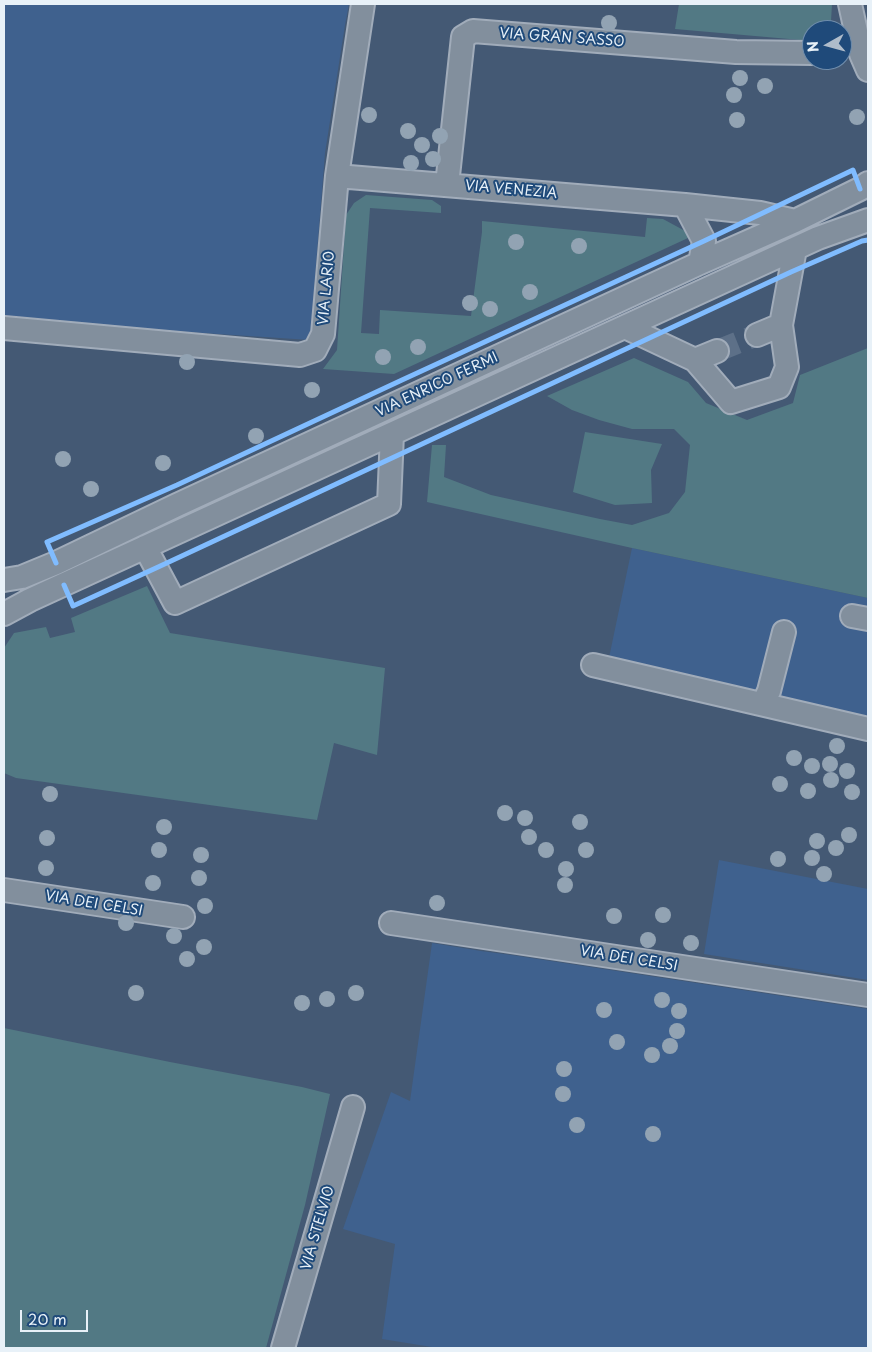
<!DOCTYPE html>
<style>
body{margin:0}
#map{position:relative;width:872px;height:1352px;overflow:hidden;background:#445974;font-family:"Playpen Sans",sans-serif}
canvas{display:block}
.frame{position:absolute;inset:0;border:5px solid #e8f1f8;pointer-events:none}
.north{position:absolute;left:802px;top:20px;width:50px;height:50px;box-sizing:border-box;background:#1f4a7a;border:1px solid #6f8dac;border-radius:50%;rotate:263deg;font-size:14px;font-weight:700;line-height:20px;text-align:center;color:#e8f1f8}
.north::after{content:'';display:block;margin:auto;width:18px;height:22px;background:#afbcca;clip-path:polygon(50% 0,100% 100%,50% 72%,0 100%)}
.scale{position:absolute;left:20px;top:1310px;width:68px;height:22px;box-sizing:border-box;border:2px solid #e8f1f8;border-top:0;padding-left:6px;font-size:15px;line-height:18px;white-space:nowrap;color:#e8f1f8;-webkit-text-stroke:4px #1f4a7a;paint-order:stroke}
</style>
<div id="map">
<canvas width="872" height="1352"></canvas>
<div class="frame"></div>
<div class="north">N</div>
<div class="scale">20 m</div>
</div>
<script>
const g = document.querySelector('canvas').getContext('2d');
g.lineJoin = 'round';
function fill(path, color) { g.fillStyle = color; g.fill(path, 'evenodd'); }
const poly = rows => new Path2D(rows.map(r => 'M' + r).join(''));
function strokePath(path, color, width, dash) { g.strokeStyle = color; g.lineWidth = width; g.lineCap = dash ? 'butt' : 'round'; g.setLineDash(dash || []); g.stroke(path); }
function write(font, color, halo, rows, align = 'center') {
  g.font = font + ' "Playpen Sans",sans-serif'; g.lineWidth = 4; g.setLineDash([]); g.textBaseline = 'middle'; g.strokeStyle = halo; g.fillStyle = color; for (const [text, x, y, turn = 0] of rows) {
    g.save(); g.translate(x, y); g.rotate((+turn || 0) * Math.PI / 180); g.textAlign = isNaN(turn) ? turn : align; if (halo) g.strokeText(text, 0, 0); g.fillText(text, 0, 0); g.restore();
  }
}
fill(poly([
 [4,4,349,4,345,25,325,153,310,340,4,320],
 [632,548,868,598,868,738,606,672],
 [719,860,868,889,868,980,704,954],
 [432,943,481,951,511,955,868,1009,868,1348,438,1348,382,1339,395,1244,343,1229,391,1092,410,1101]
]), '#3f618e');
fill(poly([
 [679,4,832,4,831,21,824,30,812,30,812,41,675,29],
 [366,195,432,200,441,206,441,213,370,208,361,333,379,334,380,310,471,316,482,232,482,221,645,237,647,218,663,219,687,232,688,238,394,374,323,369,337,350,346,215,354,203],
 [868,348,868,598,632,548,427,502,432,445,446,445,444,477,491,495,600,519,632,525,669,513,685,492,690,445,674,429,632,429,599,420,572,410,547,396,634,358,688,382,706,403,747,420,793,403,800,375],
 [585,432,662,444,651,470,652,503,615,505,573,492],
 [147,586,170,633,385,668,377,755,334,743,317,820,16,778,4,773,4,648,14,633,46,627,50,638,75,632,71,618],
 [4,1028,170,1062,302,1087,330,1094,305,1205,266,1348,4,1348]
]), '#527984');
strokePath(poly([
 [717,351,757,335]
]), '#5d7088', 22, [22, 11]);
const minor = poly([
 [850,4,861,54,868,70],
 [337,176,685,205,760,213,795,221],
 [447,185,463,37,473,31,736,52,812,53],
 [685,205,704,241,700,263],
 [625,327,695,360,717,351],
 [4,328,300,355,315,350,323,334,337,176,363,4],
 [757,335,781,325,795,249],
 [695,360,731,402,779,387,787,367,781,325],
 [145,547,175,603,389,504,392,434],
 [4,580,22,577,56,563,177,505,700,263,795,221,860,189,868,183],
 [4,614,30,600,818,238,868,220],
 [852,616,868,619],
 [593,665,868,729],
 [763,704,769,691,784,632],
 [4,890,183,917],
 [391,923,868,995],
 [283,1348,353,1107]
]);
strokePath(minor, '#a1acba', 26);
strokePath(minor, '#828f9d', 22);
strokePath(poly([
 [56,563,47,542,177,485,402,380,704,241,853,170,860,189],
 [64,585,73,606,156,568,791,272,862,241,868,240]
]), '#80bcff', 5);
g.fillStyle = '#92a3b3';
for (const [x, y] of [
 [609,23],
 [740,78],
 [765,86],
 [734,95],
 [369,115],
 [857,117],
 [737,120],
 [408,131],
 [440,136],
 [422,145],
 [433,159],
 [411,163],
 [516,242],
 [579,246],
 [530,292],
 [470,303],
 [490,309],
 [418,347],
 [383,357],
 [187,362],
 [312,390],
 [256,436],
 [63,459],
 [163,463],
 [91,489],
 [837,746],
 [794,758],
 [830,764],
 [812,766],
 [847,771],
 [831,780],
 [780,784],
 [808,791],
 [852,792],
 [50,794],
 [505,813],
 [525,818],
 [580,822],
 [164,827],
 [849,835],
 [529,837],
 [47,838],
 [817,841],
 [836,848],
 [159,850],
 [546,850],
 [586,850],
 [201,855],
 [812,858],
 [778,859],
 [46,868],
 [566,869],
 [824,874],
 [199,878],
 [153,883],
 [565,885],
 [437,903],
 [205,906],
 [663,915],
 [614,916],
 [126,923],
 [174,936],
 [648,940],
 [691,943],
 [204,947],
 [187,959],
 [136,993],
 [356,993],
 [327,999],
 [662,1000],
 [302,1003],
 [604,1010],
 [679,1011],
 [677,1031],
 [617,1042],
 [670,1046],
 [652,1055],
 [564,1069],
 [563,1094],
 [577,1125],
 [653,1134]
]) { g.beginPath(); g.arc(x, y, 8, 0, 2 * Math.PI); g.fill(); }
write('14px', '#e8f1f8', '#1f4a7a', [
 ["VIA GRAN SASSO",562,38,4],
 ["VIA VENEZIA",511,190,5],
 ["VIA LARIO",327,288,-85],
 ["VIA ENRICO FERMI",437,385,-25],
 ["VIA DEI CELSI",94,904,9],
 ["VIA DEI CELSI",629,959,9],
 ["VIA STELVIO",318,1228,-74]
]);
</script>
